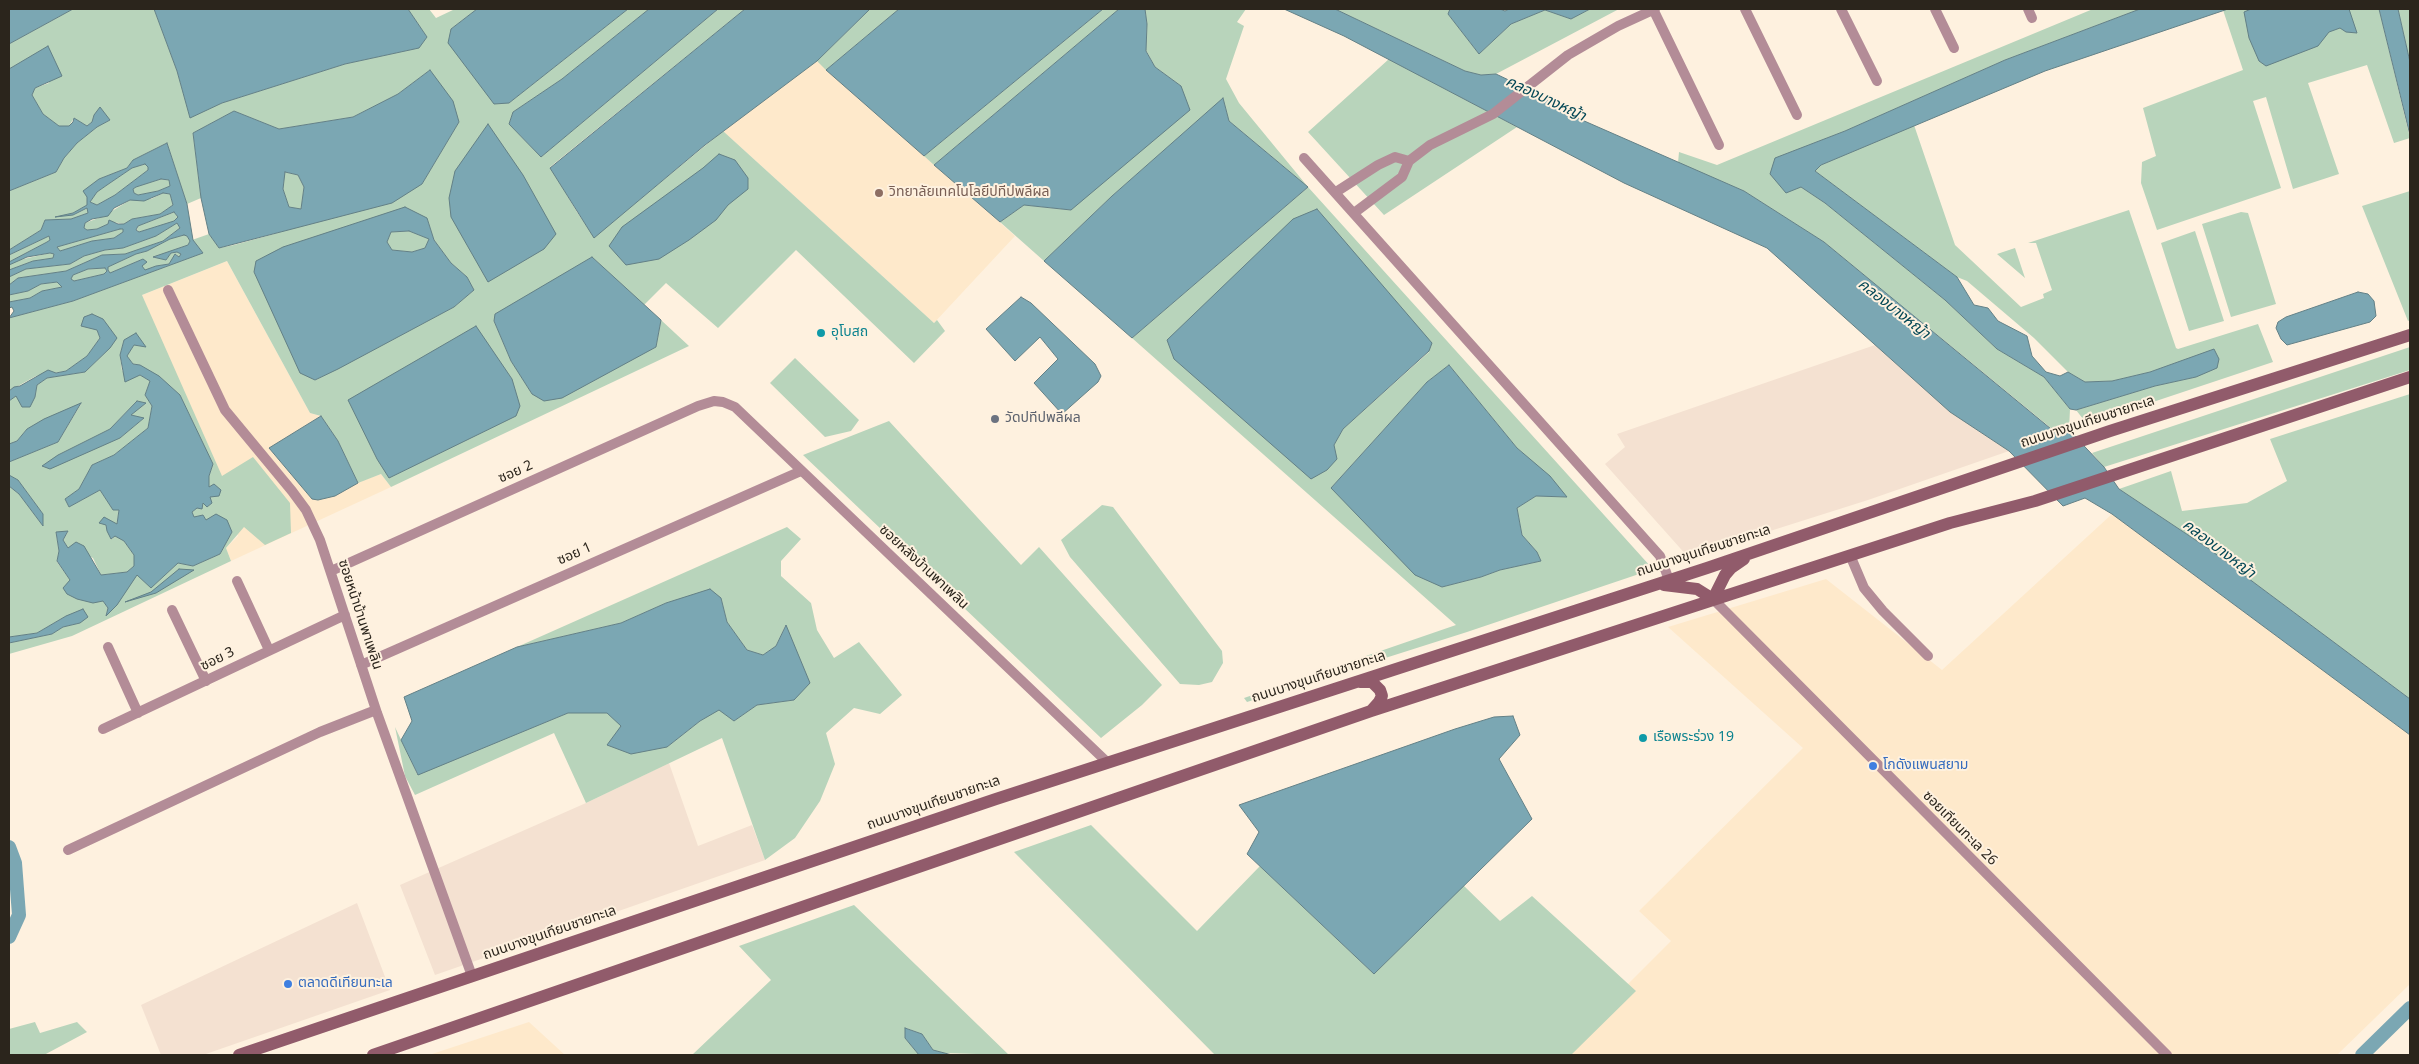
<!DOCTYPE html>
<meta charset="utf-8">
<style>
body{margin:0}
#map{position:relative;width:2419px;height:1064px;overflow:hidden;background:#fef1df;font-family:Georgia,serif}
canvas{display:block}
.frame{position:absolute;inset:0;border:10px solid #2b251c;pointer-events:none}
</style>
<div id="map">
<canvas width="2419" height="1064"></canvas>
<div class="frame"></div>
</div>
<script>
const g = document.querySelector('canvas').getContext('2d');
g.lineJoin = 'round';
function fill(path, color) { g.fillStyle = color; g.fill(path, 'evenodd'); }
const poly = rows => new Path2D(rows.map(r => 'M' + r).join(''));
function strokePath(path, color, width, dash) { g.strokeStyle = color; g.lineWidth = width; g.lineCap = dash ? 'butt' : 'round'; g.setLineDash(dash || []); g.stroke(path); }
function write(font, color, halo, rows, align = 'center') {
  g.font = font + ' Georgia,"Noto Sans Thai",serif'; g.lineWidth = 4; g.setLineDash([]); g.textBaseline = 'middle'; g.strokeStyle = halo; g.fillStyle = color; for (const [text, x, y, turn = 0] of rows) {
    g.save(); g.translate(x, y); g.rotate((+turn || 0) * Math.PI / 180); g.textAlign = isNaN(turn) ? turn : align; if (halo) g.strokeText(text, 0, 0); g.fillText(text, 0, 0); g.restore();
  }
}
fill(poly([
 [1875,345,1950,412,2009,451,1868,500,1688,557,1605,464,1625,447,1617,434],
 [669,763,698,846,752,825,765,860,435,975,400,885,586,803],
 [357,903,390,990,203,1055,161,1055,141,1005]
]), '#f4e1d1');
fill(poly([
 [817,61,1015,236,934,323,723,131],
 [227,261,310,413,321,416,269,449,312,499,381,474,391,487,231,561,226,548,238,536,142,295],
 [2112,514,2410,735,2410,984,2337,1055,1557,1055,1671,941,1639,911,1803,748,1668,627,1826,579,1942,670],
 [529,1022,565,1055,429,1055]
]), '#fee9cb');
fill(poly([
 [73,9,154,9,177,71,190,117,222,103,345,64,418,48,427,37,408,9,429,9,436,18,455,9,477,9,451,29,509,103,628,9,649,9,562,79,513,112,509,124,541,157,718,9,745,9,550,167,577,212,594,237,723,131,934,323,937,320,945,331,914,363,796,250,718,328,666,283,644,305,592,257,494,321,511,361,532,394,656,347,661,320,689,346,391,487,381,474,358,483,338,441,321,416,310,413,227,261,142,295,222,476,253,457,290,503,291,533,265,545,244,527,226,548,231,561,72,636,9,654,9,643,52,634,63,627,80,623,66,616,37,633,9,637,9,486,19,494,43,526,43,514,18,480,9,475,9,462,58,442,81,404,27,429,17,441,9,444,9,401,16,396,35,397,37,385,47,378,85,372,110,348,107,326,103,319,97,330,100,338,87,356,66,371,36,376,9,391,9,318,73,301,203,253,192,240,209,234,219,248,234,245,274,234,422,184,459,122,430,70,398,94,353,117,279,129,234,111,193,133,201,198,187,204,167,143,133,160,127,168,99,179,87,197,87,205,73,213,65,215,73,215,88,208,88,213,71,219,45,220,41,230,9,250,9,191,56,172,64,158,77,143,97,127,110,120,94,115,92,122,87,126,74,118,69,126,59,126,43,114,32,95,35,88,49,83,48,47,9,69,9,44],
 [427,218,434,240,451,263,467,277,474,290,454,307,315,380,254,272],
 [124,340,146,347,134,345,127,356,133,364,140,365,180,395,213,464,209,476,209,497,212,503,207,507,203,503,192,512,194,518,203,515,206,520,232,532,220,554,193,566,178,563,151,588,137,574,106,615,108,608,103,601,68,584,70,580,57,562,59,551,56,533,68,532,63,540,68,548,93,558,101,575,127,572,134,566,134,555,124,541,115,535,112,539,106,525,117,524,119,509,113,510,100,490,69,507,65,499,79,489,92,465,114,455,148,428,152,406,145,395,150,381,140,375,122,371,120,355],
 [499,361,512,379,348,400],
 [137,401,145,404,130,415,143,419,120,438,58,455,110,429],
 [870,9,899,9,826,70,817,61],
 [1103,9,1119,9,934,165,924,156],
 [1145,9,1246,9,1237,22,1244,26,1226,79,1239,103,1308,187,1651,567,1645,572,1467,632,1247,702,1244,698,1456,625,1132,338,1308,187,1229,121,1223,99,1112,196,1044,261,1000,222,1024,205,1071,210,1181,86,1155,67,1146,50,1147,24],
 [1317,209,1429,352,1343,429,1334,445],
 [1449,365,1517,448,1566,497,1536,496,1517,508,1522,535,1537,552,1541,561,1500,570,1481,577,1442,587,1331,488,1427,382],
 [1335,9,1450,9,1448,14,1479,54,1511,24,1545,10,1571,19,1590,9,1619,9,1496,74,1481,75,1465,71],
 [2093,9,2140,9,2005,60,1845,131,1776,158,1801,187,1825,203,1945,300,1997,349,2044,377,2070,409,2069,430,2057,433,1824,242,1744,191,1678,163,1679,152,1717,165],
 [2228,9,2379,9,2410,138,2394,143,2367,65,2308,83,2339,174,2293,189,2266,97,2253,101,2281,188,2157,230,2141,183,2142,162,2156,156,2143,108,2243,70,2223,10],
 [2398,9,2410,9,2410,62],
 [1389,59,1517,127,1384,215,1308,132],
 [1914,125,1955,245,2021,307,2044,298,2043,294,2052,290,2036,243,2028,243,2129,210,2176,348,2178,349,2258,324,2273,362,2087,424,2076,410,2155,386,2196,377,2214,350,2150,372,2112,381,2085,382,2068,372,2034,338,1967,281,1957,277,1815,171,1821,165],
 [145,164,148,167,148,170,115,195,97,205,90,202,97,192,107,185,132,168],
 [284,172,298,175,304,187,301,209,289,207,283,189],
 [161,179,169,180,170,186,158,191,138,195,134,193,133,189,136,187],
 [2410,191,2410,320,2408,321,2362,206],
 [163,193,170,194,173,205,160,214,132,219,124,224,113,222,97,229,87,230,84,228,85,223,104,216,130,200,151,199],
 [175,212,178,218,175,221,139,232,137,230,138,226],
 [2241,212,2248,213,2276,304,2231,317,2202,224],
 [177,223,180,228,163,241,125,254,102,255,66,271,18,278,9,285,9,277,26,269,70,264,84,256,105,250,123,248,156,236],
 [120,229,123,229,123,232,114,238,92,241,60,251,57,247],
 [409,231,429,239,425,248,412,252,392,250,387,242,391,232],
 [2195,231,2224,321,2189,331,2161,243],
 [184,235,187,236,190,241,188,245,154,257,166,260,171,253,177,252,181,254,179,257,176,254,169,264,156,266,145,271,142,266,143,259,110,273,108,270,108,267,136,254,147,251,170,239],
 [49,236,50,240,47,242,9,262,9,255],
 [2015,248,2025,278,1997,254],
 [50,253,54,254,53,258,33,261,9,270,9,265,15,261],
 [105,268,107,271,104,274,74,281,71,279,73,275,88,269],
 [57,282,62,287,42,291,30,298,9,302,9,295,28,291,41,284],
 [2410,347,2410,370,2104,467,2092,453],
 [795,358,859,420,851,431,825,437,770,383],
 [2410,394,2410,699,2209,549,2119,489,2171,471,2182,511,2247,503,2287,481,2270,439],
 [889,421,1021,565,1039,547,1162,685,1142,705,1101,738,803,455],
 [1102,505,1113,507,1222,651,1223,663,1212,682,1199,685,1180,684,1070,557,1061,540],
 [787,527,801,539,781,561,781,576,811,603,817,630,834,658,859,642,902,695,880,714,854,708,826,733,835,764,820,801,795,838,765,860,722,738,586,803,554,733,415,795,405,776,395,727,417,774,568,713,607,713,621,725,667,747,700,721,719,709,734,721,757,705,794,700,785,626,776,646,763,655,747,650,727,622,721,598,666,603,621,623,517,647],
 [1091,825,1197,931,1260,866,1374,974,1463,885,1500,921,1532,896,1636,991,1571,1055,1215,1055,1014,852],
 [854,905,1009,1055,944,1053,933,1050,922,1034,906,1028,905,1038,919,1055,692,1055,771,980,739,946],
 [35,1022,40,1033,77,1022,87,1032,44,1055,9,1055,9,1029]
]), '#b8d4bb');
const water = poly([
 [9,9,73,9,9,44,9,9],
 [154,9,408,9,427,37,419,48,345,64,222,103,190,118,177,71,154,9],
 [477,9,628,9,509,103,494,104,448,43,451,29,477,9],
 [649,9,718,9,541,157,509,124,513,112,562,79,649,9],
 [745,9,870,9,817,61,705,145,594,238,550,168,745,9],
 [899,9,1103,9,924,156,826,70,899,9],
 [1119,9,1145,9,1147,24,1146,51,1155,67,1181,86,1190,110,1071,210,1024,205,1000,222,934,165,1119,9],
 [1284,9,1335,9,1465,71,1481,75,1496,74,1538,94,1582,120,1744,191,1824,242,2056,433,2069,430,2104,467,2119,489,2209,549,2410,699,2410,735,2112,514,2085,498,2063,506,2009,451,1950,412,1767,248,1624,183,1344,36,1284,9],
 [1450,9,1500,9,1505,11,1509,9,1590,9,1571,19,1545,10,1511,24,1479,54,1448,14,1450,9],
 [2140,9,2228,9,2045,71,1821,165,1815,171,1957,277,1974,305,1988,308,1998,321,2027,336,2032,356,2046,372,2060,376,2068,372,2085,382,2112,381,2150,372,2214,349,2219,359,2217,368,2196,377,2155,386,2076,410,2070,409,2044,377,1997,349,1945,300,1825,203,1801,187,1786,193,1770,174,1775,158,1845,131,2005,60,2140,9],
 [2251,9,2349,9,2357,33,2346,32,2340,28,2329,32,2318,46,2266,66,2259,61,2249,38,2244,12,2251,9],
 [2379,9,2398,9,2410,62,2410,135,2379,9],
 [48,46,62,76,35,88,32,95,43,114,59,126,69,126,73,122,74,118,87,126,92,122,94,115,100,107,110,120,97,127,77,143,64,158,56,172,9,191,9,69,48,46],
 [430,70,453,101,459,122,422,184,392,203,219,248,209,234,201,198,193,133,234,111,279,129,353,117,398,94,430,70],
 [285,172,298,175,304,187,301,209,289,207,283,189,285,172],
 [1223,98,1229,121,1308,187,1132,338,1044,261,1112,196,1223,98],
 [488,124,523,175,556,234,544,249,488,282,451,217,449,198,455,171,488,124],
 [167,143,187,204,193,240,203,253,73,301,9,318,14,311,12,307,9,308,9,302,30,298,42,291,62,287,57,282,41,284,28,291,9,295,9,285,18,278,66,271,102,255,125,254,163,241,180,228,177,223,156,236,123,248,105,250,84,256,70,264,26,269,9,277,9,270,33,261,53,258,54,254,50,253,27,257,9,265,9,262,47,242,50,240,49,236,9,255,9,250,41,230,45,220,71,219,88,213,87,208,73,215,55,217,73,213,87,205,87,197,83,191,99,179,127,168,133,160,167,143],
 [145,164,148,167,148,170,115,195,97,205,90,202,97,192,107,185,132,168,145,164],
 [161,179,169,180,170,186,158,191,138,195,134,193,133,189,136,187,161,179],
 [163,193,170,194,173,205,160,214,132,219,124,224,118,224,109,220,108,224,97,229,87,230,84,228,85,223,92,219,108,216,114,208,130,200,144,201,163,193],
 [174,212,178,217,174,221,139,232,136,230,138,226,174,212],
 [120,229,123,229,123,232,114,238,92,241,60,251,57,247,120,229],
 [184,235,187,236,190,241,188,245,153,257,166,260,171,253,177,252,181,254,179,257,175,254,169,264,156,266,145,270,142,266,147,262,143,259,110,273,108,270,108,267,136,254,147,251,170,239,184,235],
 [105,268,107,271,104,274,74,281,71,279,73,275,88,269,105,268],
 [719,154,735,160,748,178,748,189,728,205,716,220,689,240,659,259,626,265,609,246,622,227,703,168,719,154],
 [405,207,427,218,434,240,451,263,467,277,474,290,454,307,338,369,315,380,300,373,254,272,256,261,283,247,405,207],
 [409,231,429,239,425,248,412,252,392,250,387,242,391,232,409,231],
 [1317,209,1432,343,1429,351,1343,429,1334,445,1337,459,1327,470,1311,479,1174,359,1167,340,1293,219,1317,209],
 [592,257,661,320,656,347,562,398,544,401,532,394,511,361,494,321,495,314,592,257],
 [2358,292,2368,294,2374,301,2376,316,2370,322,2287,345,2281,339,2276,328,2278,322,2286,317,2358,292],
 [1021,297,1031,303,1095,364,1101,376,1098,382,1062,414,1034,383,1058,359,1040,337,1015,361,986,329,1021,297],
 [92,314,103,319,117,338,110,348,85,372,47,378,37,385,35,397,30,407,22,407,16,396,9,401,9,391,14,387,20,386,48,370,56,373,66,371,87,356,100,338,97,330,81,326,84,317,92,314],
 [476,326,512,379,520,406,516,416,389,478,377,459,348,400,476,326],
 [136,333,146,347,134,345,127,356,133,364,140,365,159,376,180,395,213,464,209,476,209,487,214,484,221,490,219,496,210,497,212,503,207,507,203,503,202,509,197,508,192,512,194,517,203,515,206,520,216,514,227,520,232,532,220,554,193,566,178,563,151,588,137,575,117,605,106,616,108,608,103,601,93,603,77,599,67,594,63,588,70,580,57,561,59,551,56,532,68,531,63,540,68,548,76,542,84,546,101,575,127,572,134,566,134,555,124,541,115,536,111,539,107,531,106,525,99,523,104,517,117,524,119,510,113,510,100,490,69,507,65,499,79,489,92,465,114,455,148,428,152,406,145,395,150,381,140,375,125,382,120,355,124,340,136,333],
 [1449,365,1517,448,1550,476,1567,497,1536,496,1517,508,1522,535,1537,552,1541,561,1500,570,1481,577,1442,587,1415,575,1331,488,1427,382,1449,365],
 [137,401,146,403,131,415,144,418,120,438,50,469,42,466,58,455,110,429,137,401],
 [81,403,58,442,9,462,9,444,17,441,27,429,44,419,81,403],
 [321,416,338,441,358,483,335,496,318,500,312,499,269,448,321,416],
 [9,475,18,480,43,514,43,526,19,494,9,486,9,475],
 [179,569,194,570,156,593,125,602,151,592,179,569],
 [710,589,721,598,727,622,747,650,763,655,776,646,786,625,810,683,794,700,757,705,734,721,719,710,700,721,667,747,631,754,607,745,621,726,607,713,568,713,418,775,401,740,412,721,404,697,517,647,621,623,666,603,710,589],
 [83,609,88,617,80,623,63,627,52,634,9,643,9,637,37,633,66,616,83,609],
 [1513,716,1520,735,1499,759,1532,819,1374,974,1247,854,1259,832,1239,805,1455,729,1494,717,1513,716],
 [905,1028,922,1034,933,1050,952,1055,919,1055,905,1038,905,1028]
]);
fill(water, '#7ba7b3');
strokePath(water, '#638086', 1);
strokePath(poly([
 [9,847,15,863,19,915,9,937],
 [2362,1055,2410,1008]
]), '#7ba7b3', 14);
strokePath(poly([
 [1653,9,1719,145],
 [1745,9,1797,115],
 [1841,9,1877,81],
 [1935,9,1954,48],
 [2028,9,2032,18],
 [1304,158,1660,556,1669,580],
 [1336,192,1378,165,1395,157,1409,161],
 [1354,213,1402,177,1409,161,1430,145,1493,114,1568,55,1618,26,1655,9],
 [168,290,225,410,292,491,306,510,320,540,377,713,472,976],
 [1850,555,1864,588,1883,611,1928,656],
 [331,571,698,406,714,401,723,402,735,407,1108,763],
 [237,581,269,650],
 [1713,599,2167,1055],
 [172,610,206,681],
 [108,647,138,713],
 [361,665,801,471],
 [103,729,345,615],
 [68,850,320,732,376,710]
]), '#b38c97', 10);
strokePath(poly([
 [1664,585,1697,589,1713,599,1725,575,1731,568,1744,559],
 [1360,682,1372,682,1380,690,1382,696,1379,702,1371,711],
 [239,1055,996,799,1707,568,2110,431,2410,335],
 [373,1055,1371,711,1950,523,2035,501,2410,377]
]), '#915b6b', 12);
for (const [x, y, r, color] of [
 [879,193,5,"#8d6e63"],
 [821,333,5,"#0f9aa8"],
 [995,419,5,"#6b7280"],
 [1643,738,5,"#0f9aa8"],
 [1873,766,5,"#3f7fe0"],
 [288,984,5,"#3f7fe0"]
]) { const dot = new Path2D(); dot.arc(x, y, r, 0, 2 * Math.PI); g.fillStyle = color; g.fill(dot); strokePath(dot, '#fef1df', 2); }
write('14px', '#785e54', '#fef1df', [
 ["วิทยาลัยเทคโนโลยีปทีปพลีผล",889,193]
], 'left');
write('14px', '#0d838f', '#fef1df', [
 ["อุโบสถ",831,333],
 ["เรือพระร่วง 19",1653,738]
], 'left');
write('14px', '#5b616d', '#fef1df', [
 ["วัดปทีปพลีผล",1005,419]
], 'left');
write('14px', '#2b251c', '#fef1df', [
 ["ถนนบางขุนเทียนชายทะเล",2088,423,-18],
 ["ซอย 2",516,473,-24],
 ["ถนนบางขุนเทียนชายทะเล",1704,552,-18],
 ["ซอย 1",575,555,-24],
 ["ซอยหลังบ้านพาเพลิน",923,568,43],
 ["ซอยหน้าบ้านพาเพลิน",359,615,72],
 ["ซอย 3",218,660,-26],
 ["ถนนบางขุนเทียนชายทะเล",1319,678,-18],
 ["ถนนบางขุนเทียนชายทะเล",934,804,-19],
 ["ซอยเทียนทะเล 26",1959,829,45],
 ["ถนนบางขุนเทียนชายทะเล",550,934,-19]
]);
write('14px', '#366cbe', '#fef1df', [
 ["โกดังแพนสยาม",1883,766],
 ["ตลาดดีเทียนทะเล",298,984]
], 'left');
write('italic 15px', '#034755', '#fef1df', [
 ["คลองบางหญ้า",1545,100,25],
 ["คลองบางหญ้า",1893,310,38],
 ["คลองบางหญ้า",2218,550,37]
]);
</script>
